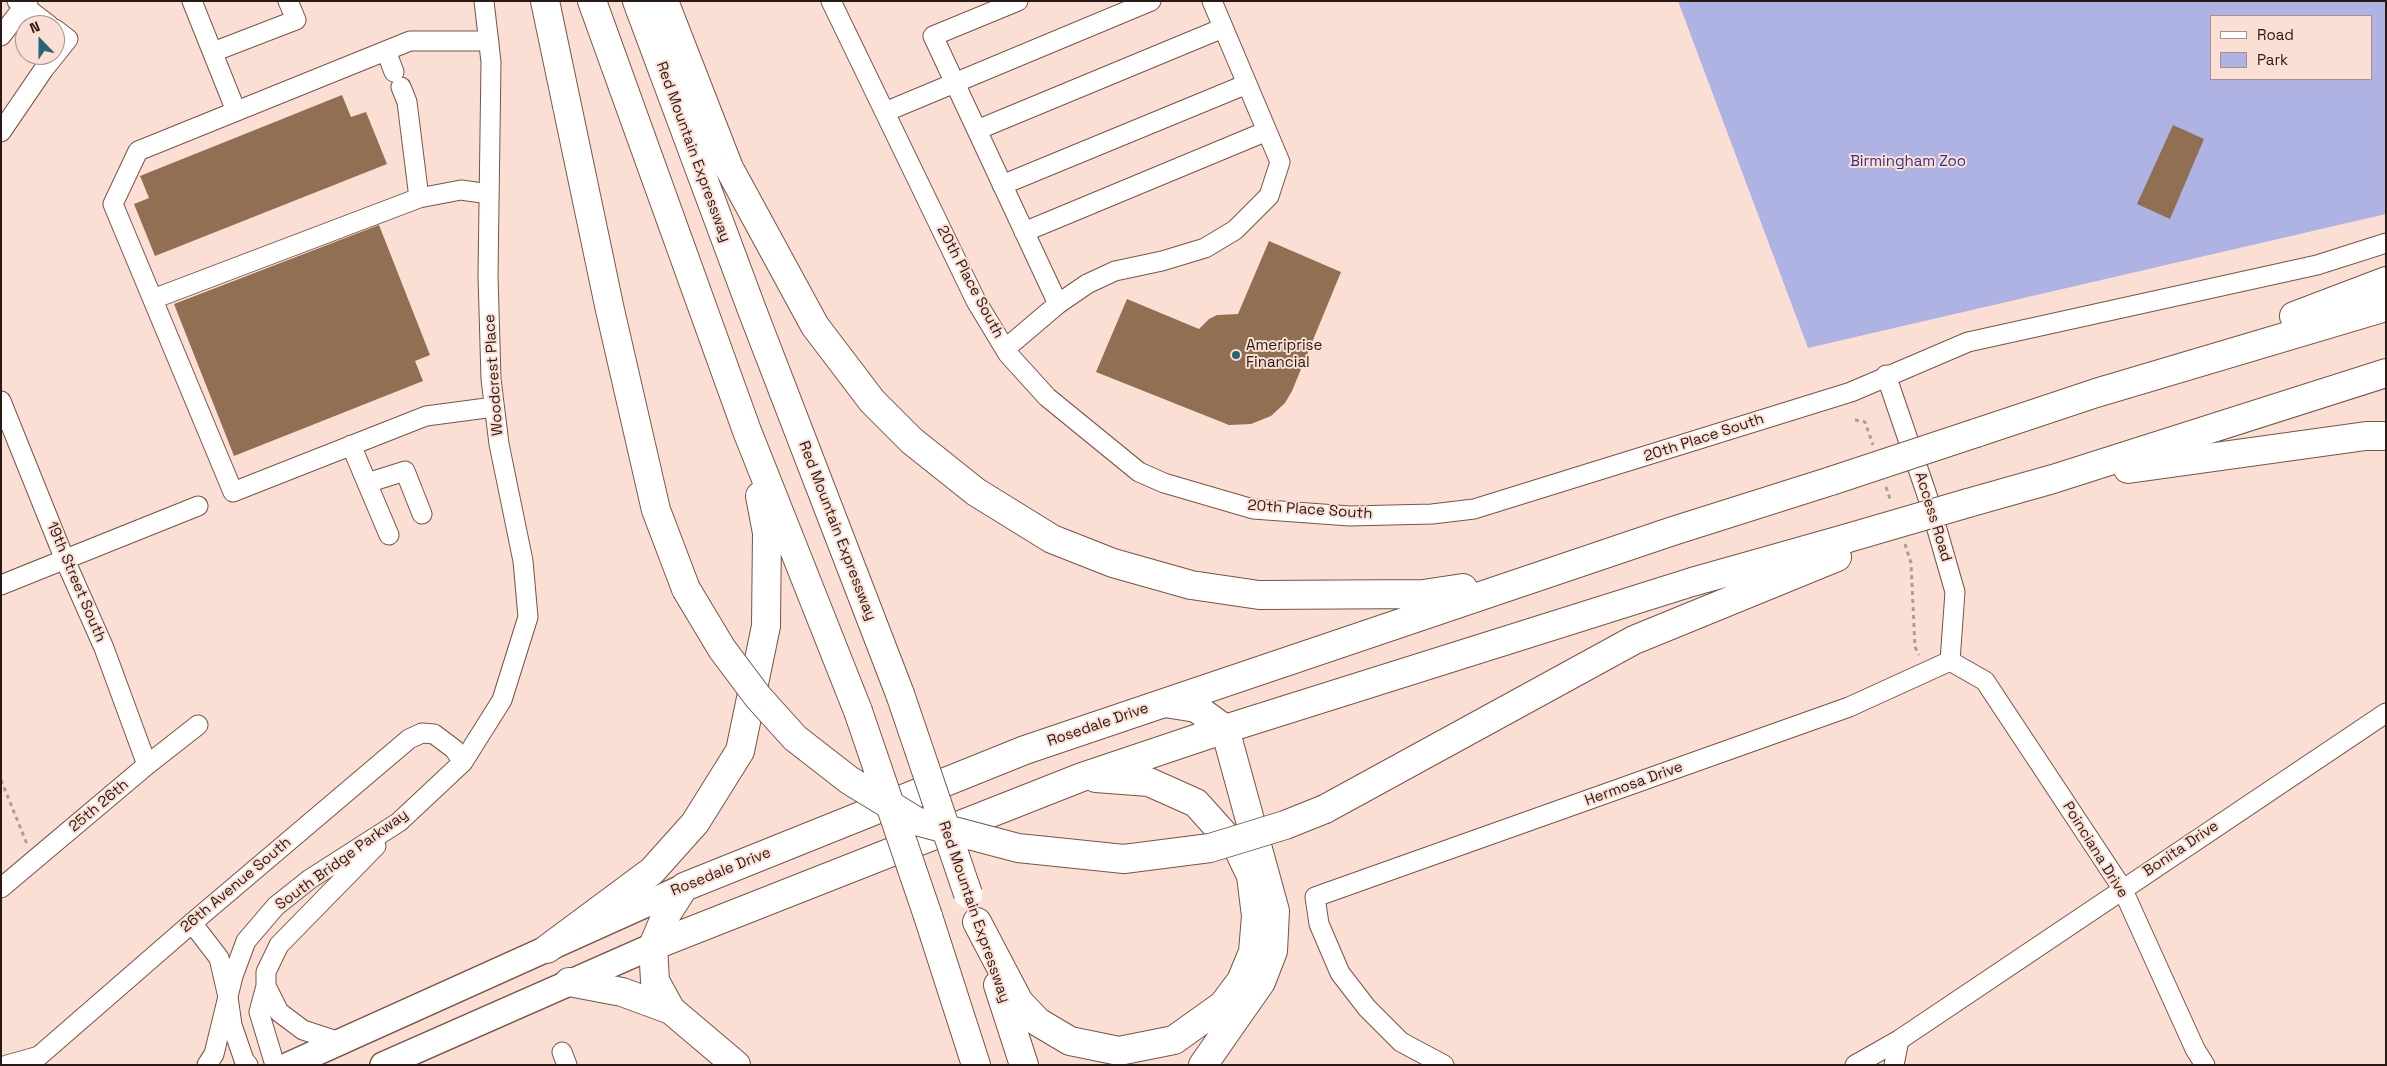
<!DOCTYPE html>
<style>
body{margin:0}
#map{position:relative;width:2387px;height:1066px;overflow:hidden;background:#fbdfd4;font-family:"Space Grotesk",sans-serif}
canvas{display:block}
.frame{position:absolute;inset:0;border:2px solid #2a1a14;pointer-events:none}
.legend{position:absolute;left:2210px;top:15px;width:162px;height:65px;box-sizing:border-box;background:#fbdfd4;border:1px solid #a79087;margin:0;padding:6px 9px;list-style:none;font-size:15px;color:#2a1a14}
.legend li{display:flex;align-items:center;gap:10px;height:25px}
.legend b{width:25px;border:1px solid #a79087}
.north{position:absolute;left:15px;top:15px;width:50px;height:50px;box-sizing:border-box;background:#fbdfd4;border:1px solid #a79087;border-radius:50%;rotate:338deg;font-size:14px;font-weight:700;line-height:20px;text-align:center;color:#2a1a14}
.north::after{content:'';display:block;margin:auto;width:18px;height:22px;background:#246679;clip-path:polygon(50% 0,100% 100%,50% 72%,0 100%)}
</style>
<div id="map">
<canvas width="2387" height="1066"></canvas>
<div class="frame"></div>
<ul class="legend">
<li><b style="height:6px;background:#fff"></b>Road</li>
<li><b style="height:14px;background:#afb3e4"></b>Park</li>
</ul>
<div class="north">N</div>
</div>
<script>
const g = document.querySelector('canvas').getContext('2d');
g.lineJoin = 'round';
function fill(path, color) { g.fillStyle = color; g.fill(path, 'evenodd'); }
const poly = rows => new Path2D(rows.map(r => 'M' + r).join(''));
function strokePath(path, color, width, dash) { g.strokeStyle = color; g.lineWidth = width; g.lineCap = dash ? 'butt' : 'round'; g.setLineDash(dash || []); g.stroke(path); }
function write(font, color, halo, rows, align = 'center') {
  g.font = font + ' "Space Grotesk",sans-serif'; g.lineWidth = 4; g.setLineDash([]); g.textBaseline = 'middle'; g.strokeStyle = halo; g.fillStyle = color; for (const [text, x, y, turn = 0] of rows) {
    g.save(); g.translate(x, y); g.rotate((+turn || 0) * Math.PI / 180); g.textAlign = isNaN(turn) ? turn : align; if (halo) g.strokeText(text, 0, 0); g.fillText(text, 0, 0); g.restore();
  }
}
fill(poly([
 [1678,1,2386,1,2386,214,1808,348],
 [2211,16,2371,16,2371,79,2211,79]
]), '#afb3e4');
fill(poly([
 [342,95,351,117,366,112,387,164,155,256,134,204,149,198,140,176],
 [2173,125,2204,139,2170,219,2137,204],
 [379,225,430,355,415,361,423,381,234,456,174,304],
 [1269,241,1341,272,1292,391,1285,403,1271,416,1251,424,1229,425,1096,372,1127,299,1199,329,1209,319,1217,315,1238,314]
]), '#906f53');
const minor = poly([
 [28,1,24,6,49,25],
 [192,1,236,111],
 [831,1,976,301,1008,354,1047,397,1139,472,1164,483,1253,509,1350,516,1432,514,1474,509,1851,392,1968,342,2317,265,2386,243],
 [1018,1,933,36,1058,304],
 [1,36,24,6,17,1],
 [489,41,410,41,138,151,113,204,233,492,426,416,494,407],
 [386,51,394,72],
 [213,52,296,20,288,1],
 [885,112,1151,1],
 [977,130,1223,28],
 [1,132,44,69,68,39,55,29],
 [1002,185,1247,84],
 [419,198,461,190,489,194],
 [1024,232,1267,131],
 [153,299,419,198,407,102,401,87],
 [1005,349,1058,304,1087,284,1115,271,1162,261,1205,248,1235,230,1269,196,1280,162,1212,1],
 [1886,375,1928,498,1955,592,1950,661],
 [1,401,65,560,104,648,147,765],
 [351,445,389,535],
 [367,483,405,471,422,514],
 [1,585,198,506],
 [1950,661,1985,681,2122,888,2195,1049,2205,1065],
 [1,888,147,765,198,725],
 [192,923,219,958,228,997,232,1025,244,1060,248,1065],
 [266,986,279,1012,303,1030,340,1042],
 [562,1052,567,1065],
 [7,1065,39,1056,192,923,409,739,422,733,434,734,454,749,463,762],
 [207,1065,214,1054,233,976,246,941,276,906,310,879,399,822,463,762,502,700,528,617,523,561,499,444,491,379,488,276,491,62,484,1],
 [275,1065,259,1012,266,986,266,972,279,945,376,846],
 [1444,1065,1401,1042,1367,1008,1340,973,1319,924,1315,897,1849,707,1950,661],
 [1855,1065,1899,1040,2386,713],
 [1894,1065,1899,1040]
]);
const major = poly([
 [289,1065,684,887],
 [383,1065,653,946]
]);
const highway = poly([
 [545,1,610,310,656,510,686,589],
 [592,1,747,431,858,711],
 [637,1,752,310,900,694],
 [664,1,729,168,815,326,872,401,912,441,976,492,1052,539,1113,563,1191,585,1259,595,1423,594,1463,588],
 [2294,316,2386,281],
 [1976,433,2096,393,2386,307],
 [2128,469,2366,436,2386,436],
 [1968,503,2053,479,2386,373],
 [1165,703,1196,708,1225,729,1275,911,1273,951,1261,982,1203,1065],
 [1325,809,1634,640,1837,557],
 [928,916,976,1065],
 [977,922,1019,1002,1038,1022,1070,1041,1119,1051,1174,1040,1223,1005,1241,981,1253,952,1256,916,1251,876,1239,851,1196,803,1149,782,1096,778],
 [653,946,1082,777,1225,729,1692,582,1848,538],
 [547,949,652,871,695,823,740,751,766,626,767,533,760,496],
 [569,982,622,992,671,1010],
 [998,985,1024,1065],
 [736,1065,671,1010,655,981,653,946,666,915,684,887,1025,750,1673,531,1831,481]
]);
strokePath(minor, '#7a5344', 21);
strokePath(major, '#7a5344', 28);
strokePath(highway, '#7a5344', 30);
strokePath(poly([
 [1855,420,1865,422,1873,445],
 [1886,487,1891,502],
 [1905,544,1911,563,1915,647,1919,655],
 [1,780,27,844]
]), '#b39b91', 3, [4, 4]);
strokePath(minor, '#fff', 19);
strokePath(major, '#fff', 25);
strokePath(highway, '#fff', 28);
const highwayBridge = poly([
 [1831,481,1976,433],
 [1848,538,1968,503],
 [686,589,722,649,758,697,795,738,849,780,916,821,1018,848,1124,859,1210,848,1285,825,1325,809],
 [900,694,968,894],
 [858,711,928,916]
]);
strokePath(highwayBridge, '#7a5344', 30, []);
strokePath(highwayBridge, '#fff', 28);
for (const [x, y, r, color] of [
 [1236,355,5,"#246679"]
]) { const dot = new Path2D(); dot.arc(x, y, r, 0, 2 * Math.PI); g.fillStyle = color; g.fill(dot); strokePath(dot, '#fbdfd4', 2); }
write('15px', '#2a1a14', '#fbdfd4', [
 ["Red Mountain Expressway",693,152,70],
 ["20th Place South",970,282,62],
 ["Woodcrest Place",494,375,-94],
 ["20th Place South",1704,438,-18],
 ["20th Place South",1310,510,4],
 ["Access Road",1933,517,73],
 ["Red Mountain Expressway",837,531,69],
 ["19th Street South",76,582,67],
 ["Rosedale Drive",1098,725,-19],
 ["Hermosa Drive",1634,784,-20],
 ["25th 26th",99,806,-40],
 ["Bonita Drive",2181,849,-34],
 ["Poinciana Drive",2095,850,58],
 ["South Bridge Parkway",342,860,-36],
 ["Rosedale Drive",721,872,-22],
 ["26th Avenue South",236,885,-40],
 ["Red Mountain Expressway",974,912,71]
]);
write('15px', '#38318a', '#fbdfd4', [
 ["Birmingham Zoo",1908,162]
]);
write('15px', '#2a1a14', '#fbdfd4', [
 ["Ameriprise",1246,346],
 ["Financial",1246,363]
], 'left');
</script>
